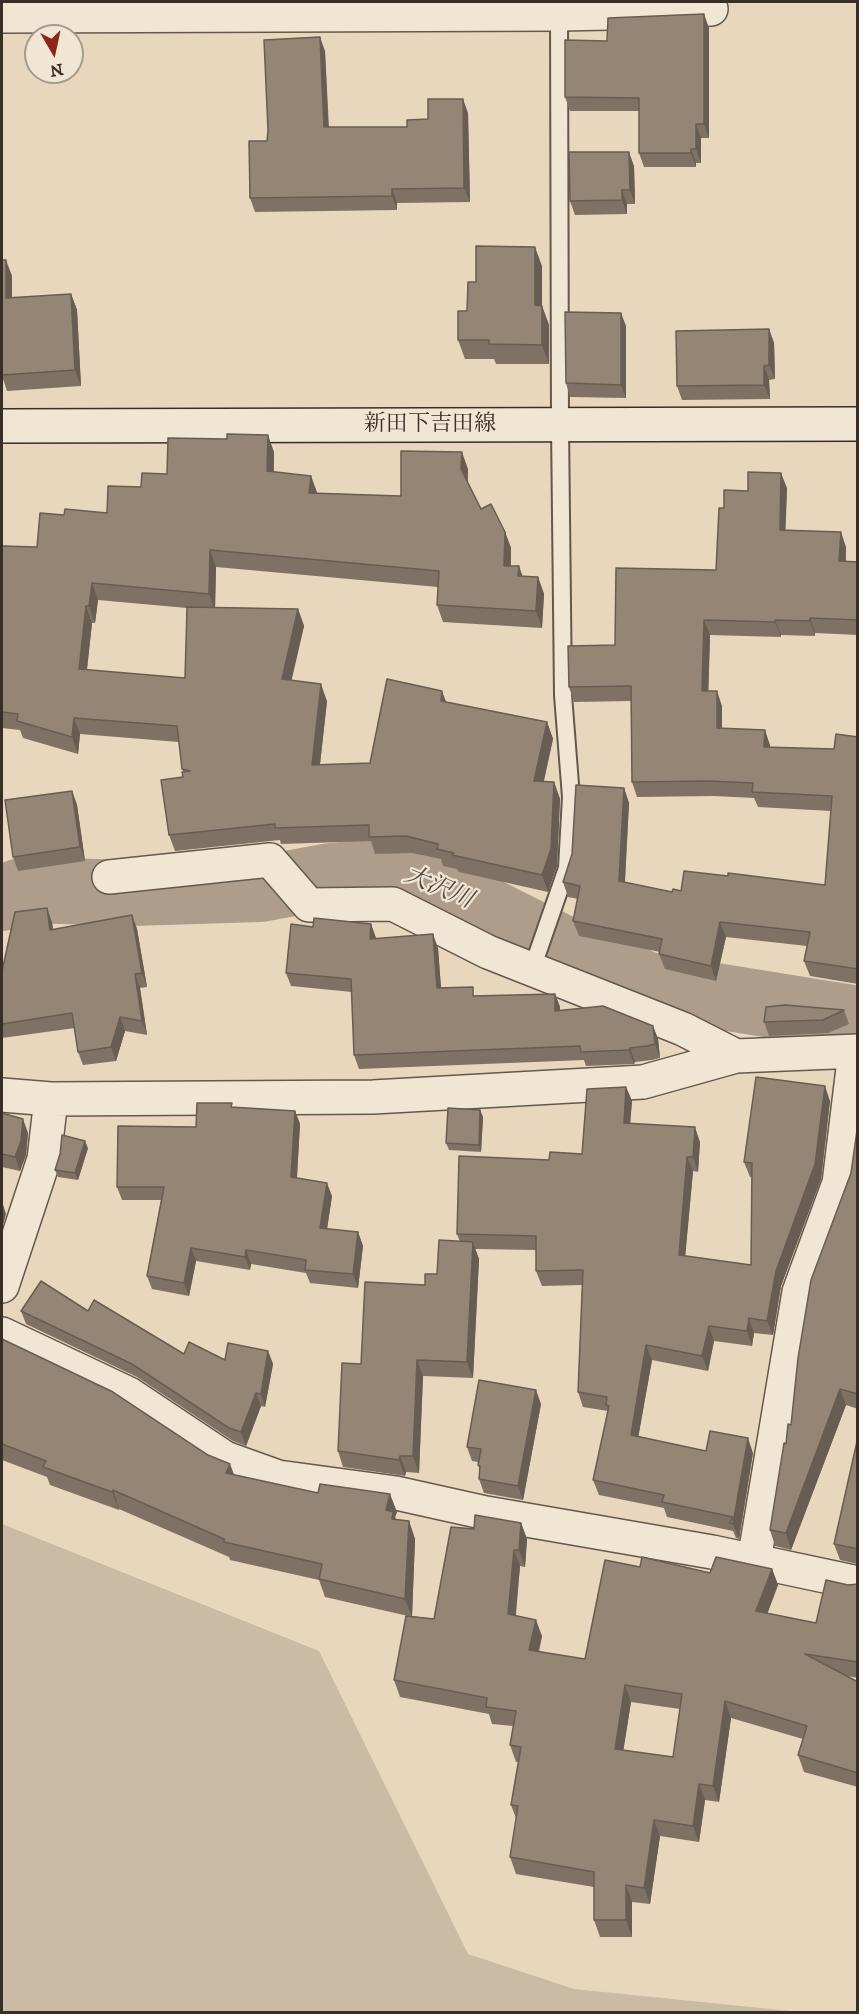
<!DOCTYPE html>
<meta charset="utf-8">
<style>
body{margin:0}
#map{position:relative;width:859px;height:2014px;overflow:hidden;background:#e9d7bd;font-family:"IM FELL DW Pica",serif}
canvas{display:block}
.frame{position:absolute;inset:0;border:3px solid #382d27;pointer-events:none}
.north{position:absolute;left:24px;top:24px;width:60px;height:60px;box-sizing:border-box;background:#f1e5d4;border:2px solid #a79b8f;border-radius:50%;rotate:171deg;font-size:16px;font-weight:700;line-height:24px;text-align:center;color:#382d27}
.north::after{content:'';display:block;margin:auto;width:21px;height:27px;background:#8f2418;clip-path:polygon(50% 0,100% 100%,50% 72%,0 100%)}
</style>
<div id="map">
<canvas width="859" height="2014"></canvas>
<div class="frame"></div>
<div class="north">N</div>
</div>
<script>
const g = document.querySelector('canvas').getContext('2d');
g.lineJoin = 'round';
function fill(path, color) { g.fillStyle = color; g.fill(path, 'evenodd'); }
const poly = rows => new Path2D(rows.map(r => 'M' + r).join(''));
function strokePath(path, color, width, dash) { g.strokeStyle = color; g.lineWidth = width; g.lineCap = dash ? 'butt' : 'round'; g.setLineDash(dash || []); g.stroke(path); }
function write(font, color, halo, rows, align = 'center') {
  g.font = font + ' "IM FELL DW Pica","Noto Serif JP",serif'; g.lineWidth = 4.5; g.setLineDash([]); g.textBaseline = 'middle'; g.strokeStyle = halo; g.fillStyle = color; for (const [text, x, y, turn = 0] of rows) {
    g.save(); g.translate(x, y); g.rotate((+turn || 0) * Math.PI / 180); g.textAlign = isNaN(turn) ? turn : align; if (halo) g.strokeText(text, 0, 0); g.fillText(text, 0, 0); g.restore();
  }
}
fill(poly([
 [2,1524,319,1651,468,1954,574,1989,800,2012,2,2012]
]), '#cbbaa4');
strokePath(poly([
 [2,898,24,890,132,893,260,889,331,876,404,869,584,959,648,985,858,1019]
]), '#ad9d8a', 66);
const service = poly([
 [532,969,567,868,571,797,563,695,560,425,559,10]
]);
const minor = poly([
 [2,16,559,14,661,12,711,9],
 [109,877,270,860,309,905,393,904,488,952,683,1029,736,1056,858,1051],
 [2,1095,51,1099,373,1097,643,1082,736,1056],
 [2,1286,44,1159,51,1099],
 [2,1334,129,1394,225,1458,278,1477,396,1493,486,1513,712,1552,858,1583],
 [754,1561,799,1292,839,1183,855,1052]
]);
const secondary = poly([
 [2,426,858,424]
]);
strokePath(service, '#64584c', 20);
strokePath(minor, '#64584c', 36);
strokePath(secondary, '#382d27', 36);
strokePath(service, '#f1e5d4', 16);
strokePath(minor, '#f1e5d4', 33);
strokePath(secondary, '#f1e5d4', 33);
fill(poly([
 [709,28,709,138,701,138,701,163,696,163,696,167,644,167,639,153,639,111,570,111,565,97,607,41],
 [325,51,329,127,407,127,428,119,468,113,470,202,397,203,397,210,255,212,250,198,267,141],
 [634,166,635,204,627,204,627,214,575,215,570,201],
 [2,260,12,276,12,298,71,294,77,310,81,386,7,391,2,376],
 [542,266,542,306,549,325,549,364,496,364,494,359,465,359,458,340,476,282],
 [626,326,626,398,570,397,566,383],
 [769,329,774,343,775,379,769,380,770,399,682,400,677,386],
 [274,452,274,471,317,493,401,496,468,469,468,482,481,509,505,532,511,548,511,566,523,577,538,577,544,594,542,628,443,622,437,605,438,587,216,567,215,607,298,609,304,626,291,680,327,701,320,765,370,763,447,702,547,722,553,739,544,781,554,782,560,799,557,866,548,892,459,872,457,869,443,866,441,859,412,853,375,854,371,841,281,844,280,840,175,851,169,835,183,777,183,772,179,742,80,734,78,754,23,738,20,730,2,728,2,546,37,547,64,515,107,513,141,487,167,474],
 [98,600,187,608,185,678,87,670,92,623,95,623],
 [787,488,785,530,846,547,846,561,858,562,858,635,815,633,815,636,781,635,781,637,710,635,708,691,722,706,722,728,770,745,770,747,834,749,858,737,858,984,810,976,804,961,807,946,726,937,716,981,665,969,659,954,660,952,579,936,573,921,578,899,568,897,563,882,624,788,629,803,625,882,672,892,681,891,728,876,825,885,831,811,758,807,754,798,714,796,637,797,632,782,631,701,574,702,569,687,615,645,716,570,724,508,748,491],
 [72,791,77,805,85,861,18,871,13,857],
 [132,915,137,929,147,987,140,988,147,1035,125,1031,116,1061,83,1065,78,1052,75,1028,2,1038,2,971,52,922,53,930],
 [371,924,376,939,438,948,441,988,476,996,555,994,560,1007,560,1010,653,1026,658,1039,660,1058,652,1060,635,1062,634,1064,586,1066,584,1060,359,1069,354,1055,352,992,291,986,286,973,313,927],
 [844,1010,849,1024,828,1033,769,1036,764,1022],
 [626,1087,632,1101,630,1123,700,1142,698,1172,693,1171,685,1256,751,1265,752,1177,750,1177,744,1162,830,1101,821,1179,781,1286,773,1335,754,1333,752,1346,714,1341,708,1371,652,1360,638,1437,706,1451,753,1453,739,1539,736,1538,733,1531,667,1517,664,1508,599,1495,593,1480,608,1411,583,1407,578,1392,582,1285,542,1286,536,1271,536,1250,475,1249,479,1259,473,1378,423,1376,419,1473,406,1472,405,1476,343,1467,338,1451,361,1364,425,1285,437,1274,460,1242,457,1234,549,1160,582,1154],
 [233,1107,295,1111,300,1124,297,1178,332,1196,327,1229,358,1232,363,1246,358,1288,310,1283,306,1273,251,1264,250,1270,196,1261,189,1296,152,1289,147,1276,161,1200,122,1200,117,1187,196,1127],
 [480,1110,483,1117,481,1152,449,1150,446,1143],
 [2,1113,28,1133,26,1155,20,1171,2,1167],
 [858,1123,858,1409,846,1405,791,1550,775,1546,770,1530,786,1444,791,1425,851,1173],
 [88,1148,78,1180,58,1177,55,1170],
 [21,1311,88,1311,184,1354,225,1360,268,1351,273,1364,265,1407,261,1406,246,1446,233,1441,137,1377,26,1324],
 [2,1339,234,1475,397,1512,395,1517,396,1520,409,1521,415,1539,412,1616,434,1619,474,1529,521,1523,527,1539,525,1567,520,1566,516,1615,542,1636,539,1652,585,1659,640,1567,710,1573,772,1569,778,1585,767,1614,816,1623,848,1585,858,1584,858,1678,847,1676,858,1682,858,1787,804,1772,798,1755,803,1739,731,1718,719,1802,705,1800,699,1842,660,1836,650,1904,632,1902,632,1937,600,1937,594,1920,594,1887,516,1874,510,1857,516,1818,511,1805,519,1762,516,1762,510,1745,513,1726,492,1724,489,1714,400,1697,394,1680,408,1616,325,1597,319,1580,230,1560,229,1557,119,1509,119,1510,50,1485,47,1477,2,1460],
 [631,1702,680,1709,673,1757,623,1750],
 [541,1404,523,1500,484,1493,479,1479,480,1471,478,1465,478,1462,472,1461,467,1447],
 [858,1437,858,1564,840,1560,834,1544]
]), '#7f7265');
fill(poly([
 [704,14,709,28,709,138,704,124],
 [320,37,325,51,329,141,324,127],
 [463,99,468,113,470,202,464,188],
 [696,124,701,138,701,163,696,149],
 [691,149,696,163,696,167,691,153],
 [629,152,634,166,635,204,630,190],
 [392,189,397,203,397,210,392,196],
 [622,190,627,204,627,214,622,200],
 [535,247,542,266,542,325,535,305],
 [6,260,12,276,12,314,6,298],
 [71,294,77,310,81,386,75,370],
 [542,306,549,325,549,364,542,345],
 [621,313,626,326,626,398,621,385],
 [769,329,774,343,775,379,769,365],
 [764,366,769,380,770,399,764,385],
 [268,435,274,452,273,487,267,471],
 [462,452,468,469,467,486,461,469],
 [781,473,787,488,785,545,780,530],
 [311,476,317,492,315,509,309,493],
 [505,532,511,548,510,582,504,566],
 [841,532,846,547,845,576,839,561],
 [210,550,216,567,215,611,209,594],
 [519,566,525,583,518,576],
 [538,577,544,594,542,628,536,611],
 [92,583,98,600,95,623,89,606],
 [86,606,92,623,85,686,79,669],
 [298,609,304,626,288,696,282,679],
 [810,618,815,633,815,636,810,621],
 [704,620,710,635,708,706,702,691],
 [775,620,781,635,781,637,775,622],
 [321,684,327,701,318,781,312,765],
 [442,691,448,707,441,701],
 [717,691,722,706,722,743,717,728],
 [74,718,80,734,78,754,72,737],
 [547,722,553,739,540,797,534,781],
 [765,730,770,745,769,762,764,747],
 [554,782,560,799,557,866,548,892,542,875],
 [624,788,629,803,624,896,619,881],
 [72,791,77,805,85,861,80,847],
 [47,908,52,922,55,944,50,930],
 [132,915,137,929,147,987,142,973],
 [720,922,726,937,716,981,711,966],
 [371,924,376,938,375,953,370,939],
 [433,934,438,948,442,1002,437,988],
 [135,974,140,988,147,1035,142,1021],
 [555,994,560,1007,560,1024,555,1011],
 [120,1017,125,1031,116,1061,111,1047],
 [653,1026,658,1039,660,1058,655,1044],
 [630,1048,635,1062,634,1064,629,1050],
 [825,1086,830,1101,821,1179,781,1286,773,1335,767,1321,776,1271],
 [626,1087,632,1101,629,1138,624,1123],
 [480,1110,483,1117,481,1152,479,1145],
 [295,1111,300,1124,296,1191,291,1177],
 [23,1119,28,1133,26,1155,20,1171,15,1157],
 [695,1127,700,1142,698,1172,693,1157],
 [85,1141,88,1148,78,1180,75,1173],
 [687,1157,693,1171,684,1270,679,1255],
 [327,1183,332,1196,325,1242,320,1228],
 [2,1201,6,1214,2,1229],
 [358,1232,363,1246,358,1288,353,1274],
 [473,1242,479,1259,473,1378,467,1362],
 [191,1248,196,1261,189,1296,184,1283],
 [246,1250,251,1264,250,1270,245,1257],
 [749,1318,754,1333,752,1346,747,1331],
 [709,1326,714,1341,708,1371,702,1356],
 [646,1345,652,1360,636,1450,631,1435],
 [268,1351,273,1364,265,1407,261,1394],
 [417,1360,423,1376,419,1473,413,1456],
 [840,1389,846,1405,791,1550,786,1533],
 [536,1390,541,1404,523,1500,518,1486],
 [256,1393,261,1406,246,1446,241,1432],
 [748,1438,753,1453,739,1539,733,1524],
 [400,1456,406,1472,405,1476,399,1460],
 [230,1464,237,1482,226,1473],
 [113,1490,119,1509,119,1510,112,1492],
 [390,1494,397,1512,395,1517,400,1530,386,1510],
 [409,1521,415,1539,412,1617,405,1599],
 [521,1523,527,1539,525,1567,519,1550],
 [514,1550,520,1566,514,1630,508,1614],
 [772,1569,778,1585,762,1628,756,1611],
 [536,1620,542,1636,535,1666,529,1650],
 [625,1685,631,1702,621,1766,615,1749],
 [725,1701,731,1718,719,1802,713,1786],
 [699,1784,705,1800,699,1842,693,1826],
 [654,1820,660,1836,650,1904,644,1888],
 [626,1885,632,1902,632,1937,626,1920]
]), '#685d52');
const building = poly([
 [704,14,704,124,696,124,696,149,691,149,691,153,639,153,639,98,565,97,565,40,607,41,608,18,704,14],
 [320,37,324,127,407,127,407,120,428,119,428,99,463,99,464,188,392,189,392,196,250,198,249,141,267,141,268,130,264,40,320,37],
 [569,152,629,152,630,190,622,190,622,200,570,201,569,152],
 [476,246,535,247,535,305,542,306,542,345,489,344,489,340,458,340,458,311,467,311,468,282,476,282,476,246],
 [2,260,6,260,6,298,71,294,75,370,2,375,2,260],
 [565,312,621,313,621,385,566,383,565,312],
 [769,329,769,365,764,366,764,385,677,386,676,331,769,329],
 [227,434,268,435,267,471,311,476,309,493,401,496,401,451,462,452,461,469,481,509,491,504,505,532,504,566,519,566,518,576,538,577,536,611,437,605,439,571,210,550,209,594,92,583,89,606,86,606,79,669,185,678,187,607,298,609,282,679,321,684,312,765,370,763,387,679,442,691,441,701,547,722,534,781,554,782,551,849,542,875,452,855,454,853,437,849,438,844,406,836,369,837,369,825,275,828,275,824,169,835,161,780,183,777,182,772,190,771,182,769,177,726,74,718,72,737,17,721,18,714,2,712,2,546,37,547,40,513,64,515,65,509,107,513,108,486,141,487,142,473,167,474,168,438,227,439,227,434],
 [748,472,781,473,780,530,841,532,839,561,858,562,858,620,810,618,810,621,775,620,775,622,704,620,702,691,717,691,717,728,765,730,764,747,834,749,836,734,858,737,858,969,804,961,810,932,720,922,711,966,659,954,662,939,573,921,580,886,563,882,572,854,576,785,624,788,619,881,672,892,673,889,681,891,684,871,728,876,728,873,825,885,832,796,752,792,753,783,709,781,632,782,631,686,569,687,568,646,615,645,616,568,716,570,719,508,724,508,724,490,748,491,748,472],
 [72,791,80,847,13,857,5,800,72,791],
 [47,908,50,930,132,915,142,973,135,974,142,1021,120,1017,111,1047,78,1052,72,1013,2,1024,2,971,15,912,47,908],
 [314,918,371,924,370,939,433,934,437,988,473,987,473,996,555,994,555,1011,603,1006,653,1026,655,1044,647,1046,630,1048,629,1050,581,1052,580,1046,354,1055,351,979,286,973,291,924,313,927,314,918],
 [785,1005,844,1010,823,1020,764,1022,766,1007,785,1005],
 [756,1077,825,1086,815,1164,776,1271,767,1321,749,1318,747,1331,709,1326,702,1356,646,1345,631,1435,706,1451,710,1431,748,1438,733,1524,730,1523,733,1517,662,1502,664,1495,593,1480,609,1406,606,1405,607,1397,578,1392,583,1270,536,1271,536,1236,457,1234,459,1156,549,1160,550,1152,582,1154,587,1089,626,1087,624,1123,695,1127,693,1157,687,1157,679,1255,751,1265,752,1163,744,1162,756,1077],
 [197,1103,232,1103,231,1107,295,1111,291,1177,327,1183,320,1228,358,1232,353,1274,305,1270,306,1260,246,1250,245,1257,191,1248,184,1283,147,1276,164,1187,117,1187,118,1126,196,1127,197,1103],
 [448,1108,480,1110,479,1145,446,1143,448,1108],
 [2,1113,23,1119,21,1141,15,1157,2,1154,2,1113],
 [858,1123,858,1394,840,1389,786,1533,770,1530,784,1443,786,1444,788,1424,791,1425,798,1358,811,1280,851,1173,858,1123],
 [62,1135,85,1141,75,1173,55,1170,60,1154,62,1135],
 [439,1240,473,1242,467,1362,417,1360,413,1456,400,1456,399,1460,338,1451,342,1363,361,1364,365,1282,425,1285,425,1274,437,1274,439,1240],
 [41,1281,88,1311,94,1300,184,1354,189,1342,225,1360,228,1343,268,1351,261,1394,256,1393,241,1432,229,1428,132,1364,21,1311,41,1281],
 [2,1339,113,1392,208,1455,230,1464,226,1473,318,1493,320,1484,390,1494,386,1510,393,1512,392,1519,409,1521,405,1599,319,1579,322,1564,224,1542,224,1539,113,1490,112,1492,43,1467,46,1461,2,1444,2,1339],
 [479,1380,536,1390,518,1486,479,1479,480,1466,478,1465,481,1449,467,1447,479,1380],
 [858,1437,858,1549,834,1544,858,1437],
 [475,1515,521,1523,519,1550,514,1550,508,1614,536,1620,529,1650,585,1659,605,1560,640,1567,642,1557,710,1573,716,1557,772,1569,756,1611,816,1623,826,1580,848,1585,858,1584,858,1662,805,1654,858,1682,858,1773,798,1755,807,1726,725,1701,713,1786,699,1784,693,1826,654,1820,644,1888,626,1885,626,1920,594,1920,594,1872,510,1857,518,1806,511,1805,521,1747,510,1745,516,1711,486,1707,487,1698,394,1680,406,1616,434,1619,451,1527,474,1529,475,1515],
 [625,1685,682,1694,673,1757,615,1749,625,1685]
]);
fill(building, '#948575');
strokePath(building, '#685d52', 1.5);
write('22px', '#382d27', '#f1e5d4', [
 ["新田下吉田線",430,425]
]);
write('italic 24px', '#554940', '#f1e5d4', [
 ["大沢川",438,889,23]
]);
</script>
